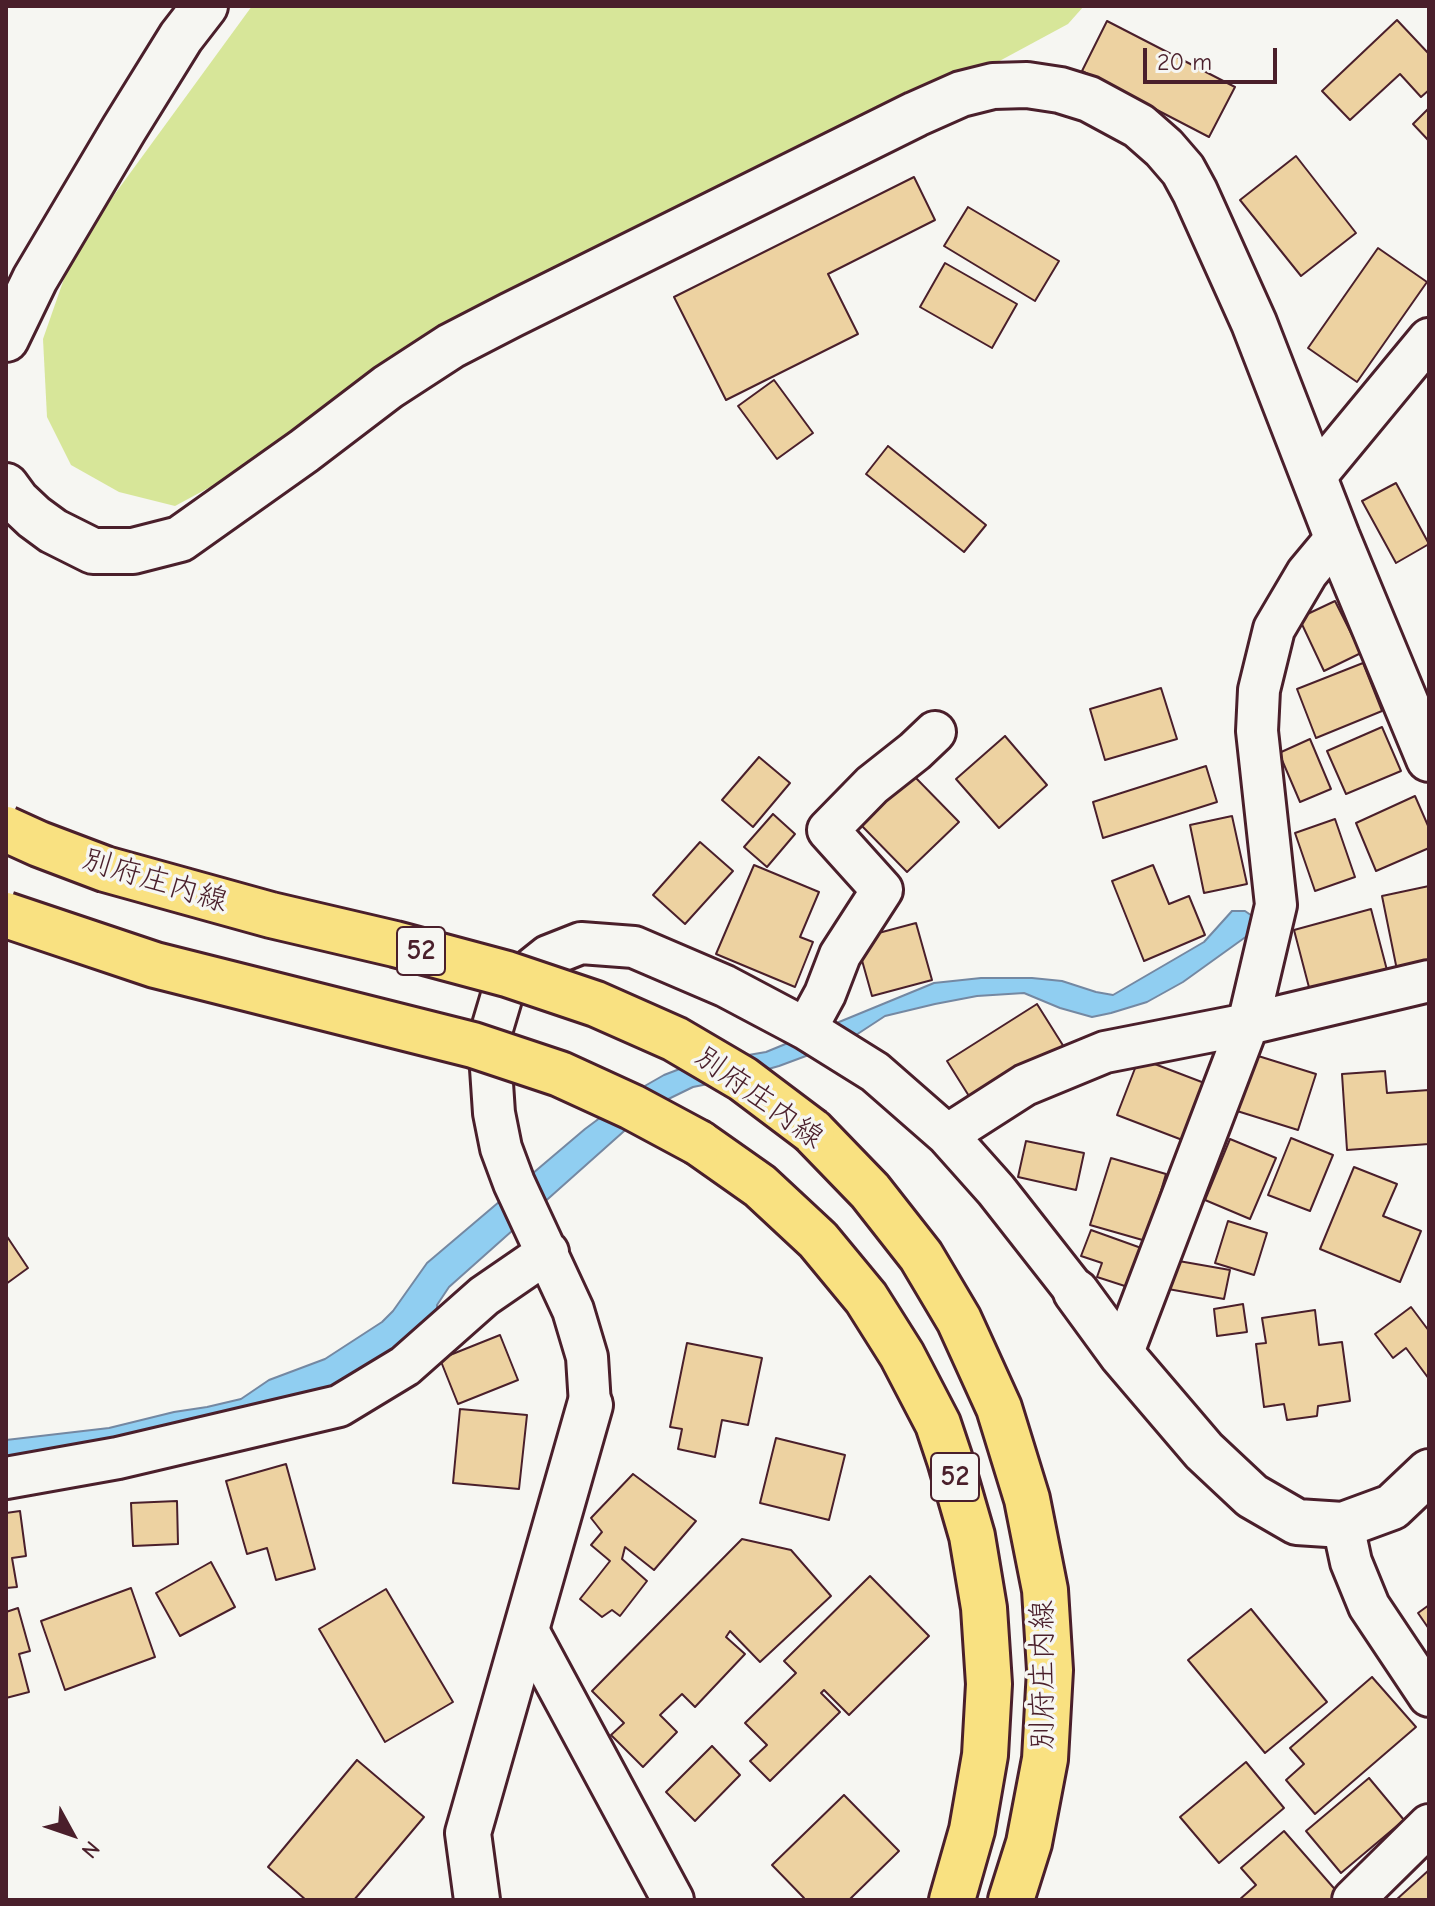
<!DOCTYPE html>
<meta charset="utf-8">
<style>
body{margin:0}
#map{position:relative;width:1435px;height:1906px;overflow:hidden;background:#f6f6f2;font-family:"Comic Neue",sans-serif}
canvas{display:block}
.frame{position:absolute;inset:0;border:8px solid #4a1f2b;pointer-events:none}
.north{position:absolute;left:32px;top:1794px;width:80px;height:80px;-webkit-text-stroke:6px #f6f6f2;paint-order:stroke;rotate:130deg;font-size:22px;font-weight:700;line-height:32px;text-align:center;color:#4a1f2b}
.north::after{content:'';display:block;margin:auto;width:28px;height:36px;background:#4a1f2b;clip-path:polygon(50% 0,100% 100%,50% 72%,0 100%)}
.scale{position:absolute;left:1143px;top:48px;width:134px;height:36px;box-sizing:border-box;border:4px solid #4a1f2b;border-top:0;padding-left:10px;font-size:24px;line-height:28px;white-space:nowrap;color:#4a1f2b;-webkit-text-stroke:6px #f6f6f2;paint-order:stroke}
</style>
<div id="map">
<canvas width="1435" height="1906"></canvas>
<div class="frame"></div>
<div class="north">N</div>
<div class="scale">20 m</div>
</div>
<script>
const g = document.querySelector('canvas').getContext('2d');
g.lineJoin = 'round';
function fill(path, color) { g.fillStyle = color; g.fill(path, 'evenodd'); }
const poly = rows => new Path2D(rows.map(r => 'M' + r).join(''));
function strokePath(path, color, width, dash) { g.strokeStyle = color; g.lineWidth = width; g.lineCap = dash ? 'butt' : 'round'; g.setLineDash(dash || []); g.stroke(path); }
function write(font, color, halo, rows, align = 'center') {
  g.font = font + ' "Comic Neue","Klee One",sans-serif'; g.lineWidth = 7; g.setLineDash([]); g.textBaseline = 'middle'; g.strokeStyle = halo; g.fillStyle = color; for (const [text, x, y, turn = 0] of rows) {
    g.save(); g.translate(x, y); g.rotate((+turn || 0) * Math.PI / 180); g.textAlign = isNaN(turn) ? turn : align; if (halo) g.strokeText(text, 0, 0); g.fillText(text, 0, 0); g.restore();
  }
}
fill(poly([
 [252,6,1084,6,1068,24,175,506,119,492,71,465,47,417,43,339,74,250]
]), '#d7e699');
const water = poly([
 [1232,911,1245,911,1255,918,1256,932,1247,936,1183,982,1147,1002,1111,1013,1092,1017,1060,1008,1024,993,977,996,935,1004,885,1016,856,1035,814,1053,779,1066,733,1079,693,1087,650,1108,449,1287,437,1305,437,1318,369,1375,285,1408,6,1460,6,1440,109,1428,174,1412,207,1407,241,1399,269,1380,325,1359,382,1322,393,1311,427,1263,585,1129,636,1091,664,1075,690,1065,766,1052,934,983,981,978,1032,978,1062,981,1096,992,1113,995,1204,942,1232,911]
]);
fill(water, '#90cef1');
strokePath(water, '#7488a2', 2);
const building = poly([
 [1397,20,1429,54,1429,90,1421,97,1400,74,1350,120,1322,91,1397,20],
 [1107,21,1235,87,1209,137,1082,71,1107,21],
 [1429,108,1429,141,1413,124,1429,108],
 [1296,156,1356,233,1301,276,1240,200,1296,156],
 [914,177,935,220,828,274,858,334,726,400,674,297,914,177],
 [968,207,1059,261,1035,301,944,246,968,207],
 [1378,248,1427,282,1357,382,1308,348,1378,248],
 [945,263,1017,304,992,348,920,307,945,263],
 [774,380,813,433,777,459,738,406,774,380],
 [888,446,986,525,964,552,866,474,888,446],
 [1396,483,1429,544,1396,563,1362,501,1396,483],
 [1335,601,1361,653,1324,671,1299,618,1335,601],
 [1363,663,1382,711,1316,738,1297,689,1363,663],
 [1161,688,1177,739,1105,760,1090,709,1161,688],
 [1382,727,1401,771,1346,794,1327,751,1382,727],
 [1005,736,1047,785,999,828,956,779,1005,736],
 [1310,739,1331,789,1300,802,1279,753,1310,739],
 [759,757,790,783,753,827,722,800,759,757],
 [1206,766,1217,802,1103,838,1093,802,1206,766],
 [913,775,959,822,907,872,861,825,913,775],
 [1415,796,1429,828,1429,848,1376,871,1356,823,1415,796],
 [773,814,795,834,767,867,744,847,773,814],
 [1232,816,1247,884,1204,893,1190,825,1232,816],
 [1335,819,1355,877,1315,891,1295,833,1335,819],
 [700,842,733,871,685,924,653,895,700,842],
 [754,865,819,892,800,937,813,942,795,987,716,954,754,865],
 [1153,865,1169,904,1189,896,1205,935,1144,961,1112,881,1153,865],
 [1429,886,1429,963,1397,970,1382,896,1429,886],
 [1371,909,1388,974,1311,995,1294,930,1371,909],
 [916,923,932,980,872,996,856,939,916,923],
 [1037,1004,1064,1047,974,1104,947,1061,1037,1004],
 [1255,1055,1316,1074,1298,1130,1237,1111,1255,1055],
 [1139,1058,1207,1084,1185,1141,1117,1115,1139,1058],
 [1385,1071,1387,1093,1429,1090,1429,1144,1347,1150,1342,1074,1385,1071],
 [1291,1138,1333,1155,1310,1211,1268,1195,1291,1138],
 [1230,1139,1276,1158,1250,1219,1205,1200,1230,1139],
 [1026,1141,1084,1153,1076,1190,1018,1177,1026,1141],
 [1111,1158,1166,1174,1146,1241,1090,1225,1111,1158],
 [1354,1167,1397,1184,1383,1216,1421,1231,1400,1282,1320,1249,1354,1167],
 [1228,1221,1267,1233,1254,1275,1215,1263,1228,1221],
 [1091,1230,1144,1249,1131,1288,1097,1277,1102,1263,1081,1256,1091,1230],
 [6,1235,28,1268,6,1284,6,1235],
 [1173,1260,1230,1270,1224,1299,1168,1289,1173,1260],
 [1243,1304,1247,1332,1217,1336,1214,1309,1243,1304],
 [1411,1307,1429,1331,1429,1379,1406,1348,1393,1358,1375,1334,1411,1307],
 [1315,1310,1319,1345,1342,1342,1350,1401,1318,1406,1317,1416,1287,1420,1284,1404,1264,1407,1256,1344,1266,1343,1262,1318,1315,1310],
 [500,1335,518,1380,458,1404,440,1359,500,1335],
 [687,1343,762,1358,748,1425,722,1420,715,1457,678,1449,682,1429,670,1427,687,1343],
 [460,1409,527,1415,519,1489,453,1483,460,1409],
 [776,1438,845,1455,829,1520,760,1503,776,1438],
 [286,1464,315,1569,276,1580,267,1548,247,1554,226,1481,286,1464],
 [633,1474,696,1521,654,1570,625,1547,622,1559,647,1581,620,1616,612,1610,602,1617,580,1599,610,1561,591,1545,602,1532,591,1518,633,1474],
 [177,1501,178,1544,133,1546,131,1503,177,1501],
 [20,1511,26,1556,12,1558,17,1587,6,1588,6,1513,20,1511],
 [742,1539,791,1550,831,1596,760,1662,730,1631,726,1637,745,1654,695,1707,682,1694,660,1715,677,1732,643,1767,611,1735,624,1723,592,1691,742,1539],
 [211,1562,235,1607,180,1636,156,1593,211,1562],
 [870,1576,929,1636,849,1715,824,1690,821,1693,840,1712,770,1781,750,1761,767,1745,745,1723,796,1673,784,1661,870,1576],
 [131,1588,155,1657,65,1690,41,1621,131,1588],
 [386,1589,453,1702,385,1742,319,1629,386,1589],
 [1429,1605,1429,1629,1418,1613,1429,1605],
 [18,1608,30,1651,19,1654,29,1692,6,1698,6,1612,18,1608],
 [1251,1609,1327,1702,1265,1753,1188,1660,1251,1609],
 [1372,1677,1416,1727,1315,1814,1286,1780,1304,1764,1290,1748,1372,1677],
 [712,1746,740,1775,695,1821,666,1792,712,1746],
 [357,1760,424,1817,354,1900,306,1900,268,1867,357,1760],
 [1246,1762,1284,1808,1219,1863,1180,1817,1246,1762],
 [1369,1778,1404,1820,1341,1873,1306,1831,1369,1778],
 [844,1795,899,1851,849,1900,803,1900,804,1898,772,1865,844,1795],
 [1284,1831,1339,1894,1333,1900,1239,1900,1256,1885,1241,1868,1284,1831],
 [1429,1870,1429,1900,1396,1900,1429,1870]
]);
fill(building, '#edd2a1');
strokePath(building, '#4a1f2b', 2);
const street = poly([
 [1314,478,1429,339],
 [806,1029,825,994,840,955,882,890,828,830,872,785,915,751,935,732],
 [947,1135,1025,1085,1105,1052,1248,1024,1429,981],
 [1122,1355,1248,1024,1276,905,1257,731,1259,690,1274,629,1307,573,1337,537],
 [590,1405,587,1357,573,1310,514,1183,501,1148,494,1113,489,1039,503,992,548,956,581,943,634,947,725,986,806,1029,875,1072,947,1135,996,1190,1076,1292],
 [6,1478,118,1458,339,1406,405,1366,484,1296,548,1252],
 [1343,1525,1351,1562,1369,1606,1429,1696],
 [526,1627,673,1900],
 [1353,1900,1429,1825]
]);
const secondary = poly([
 [6,339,35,279,124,129,181,37,205,6],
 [6,486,17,501,34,517,53,531,93,551,133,551,180,539,304,451,388,387,451,346,511,315,916,114,961,94,993,86,1027,85,1060,90,1089,99,1139,126,1164,148,1183,170,1195,192,1254,323,1337,537,1429,759],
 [1076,1292,1122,1355,1204,1451,1252,1496,1297,1522,1343,1525,1392,1507,1429,1472],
 [477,1900,468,1833,590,1405]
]);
const primary = poly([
 [812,1131,870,1191,921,1256,959,1320,999,1408,1027,1499,1045,1590,1050,1670,1045,1759,1029,1843,1011,1900],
 [699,1143,760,1186,818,1240,866,1298,902,1355,938,1424,950,1460,972,1536,984,1608,989,1684,985,1755,972,1830,952,1900]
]);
strokePath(street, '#4a1f2b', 46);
strokePath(secondary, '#4a1f2b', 50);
strokePath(primary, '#4a1f2b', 50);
strokePath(street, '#f6f6f2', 40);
strokePath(secondary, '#f6f6f2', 44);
strokePath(primary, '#f9e181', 44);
const primaryBridge = poly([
 [6,829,39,844,105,869,271,915,395,944,507,974,596,1004,675,1039,743,1079,812,1131],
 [6,915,155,965,473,1045,560,1074,632,1107,699,1143]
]);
strokePath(primaryBridge, '#4a1f2b', 50, []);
strokePath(primaryBridge, '#f9e181', 44);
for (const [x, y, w] of [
 [421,951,48],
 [955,1477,48]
]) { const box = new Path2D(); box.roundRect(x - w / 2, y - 24, w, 48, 6); g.fillStyle = '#f6f6f2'; g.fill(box); strokePath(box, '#4a1f2b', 2); }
write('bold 28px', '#4a1f2b', null, [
 ["52",421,951],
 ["52",955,1477]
]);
write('30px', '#4a1f2b', '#f6f6f2', [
 ["別府庄内線",155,881,17],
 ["別府庄内線",759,1098,36],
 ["別府庄内線",1044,1675,-90]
]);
</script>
